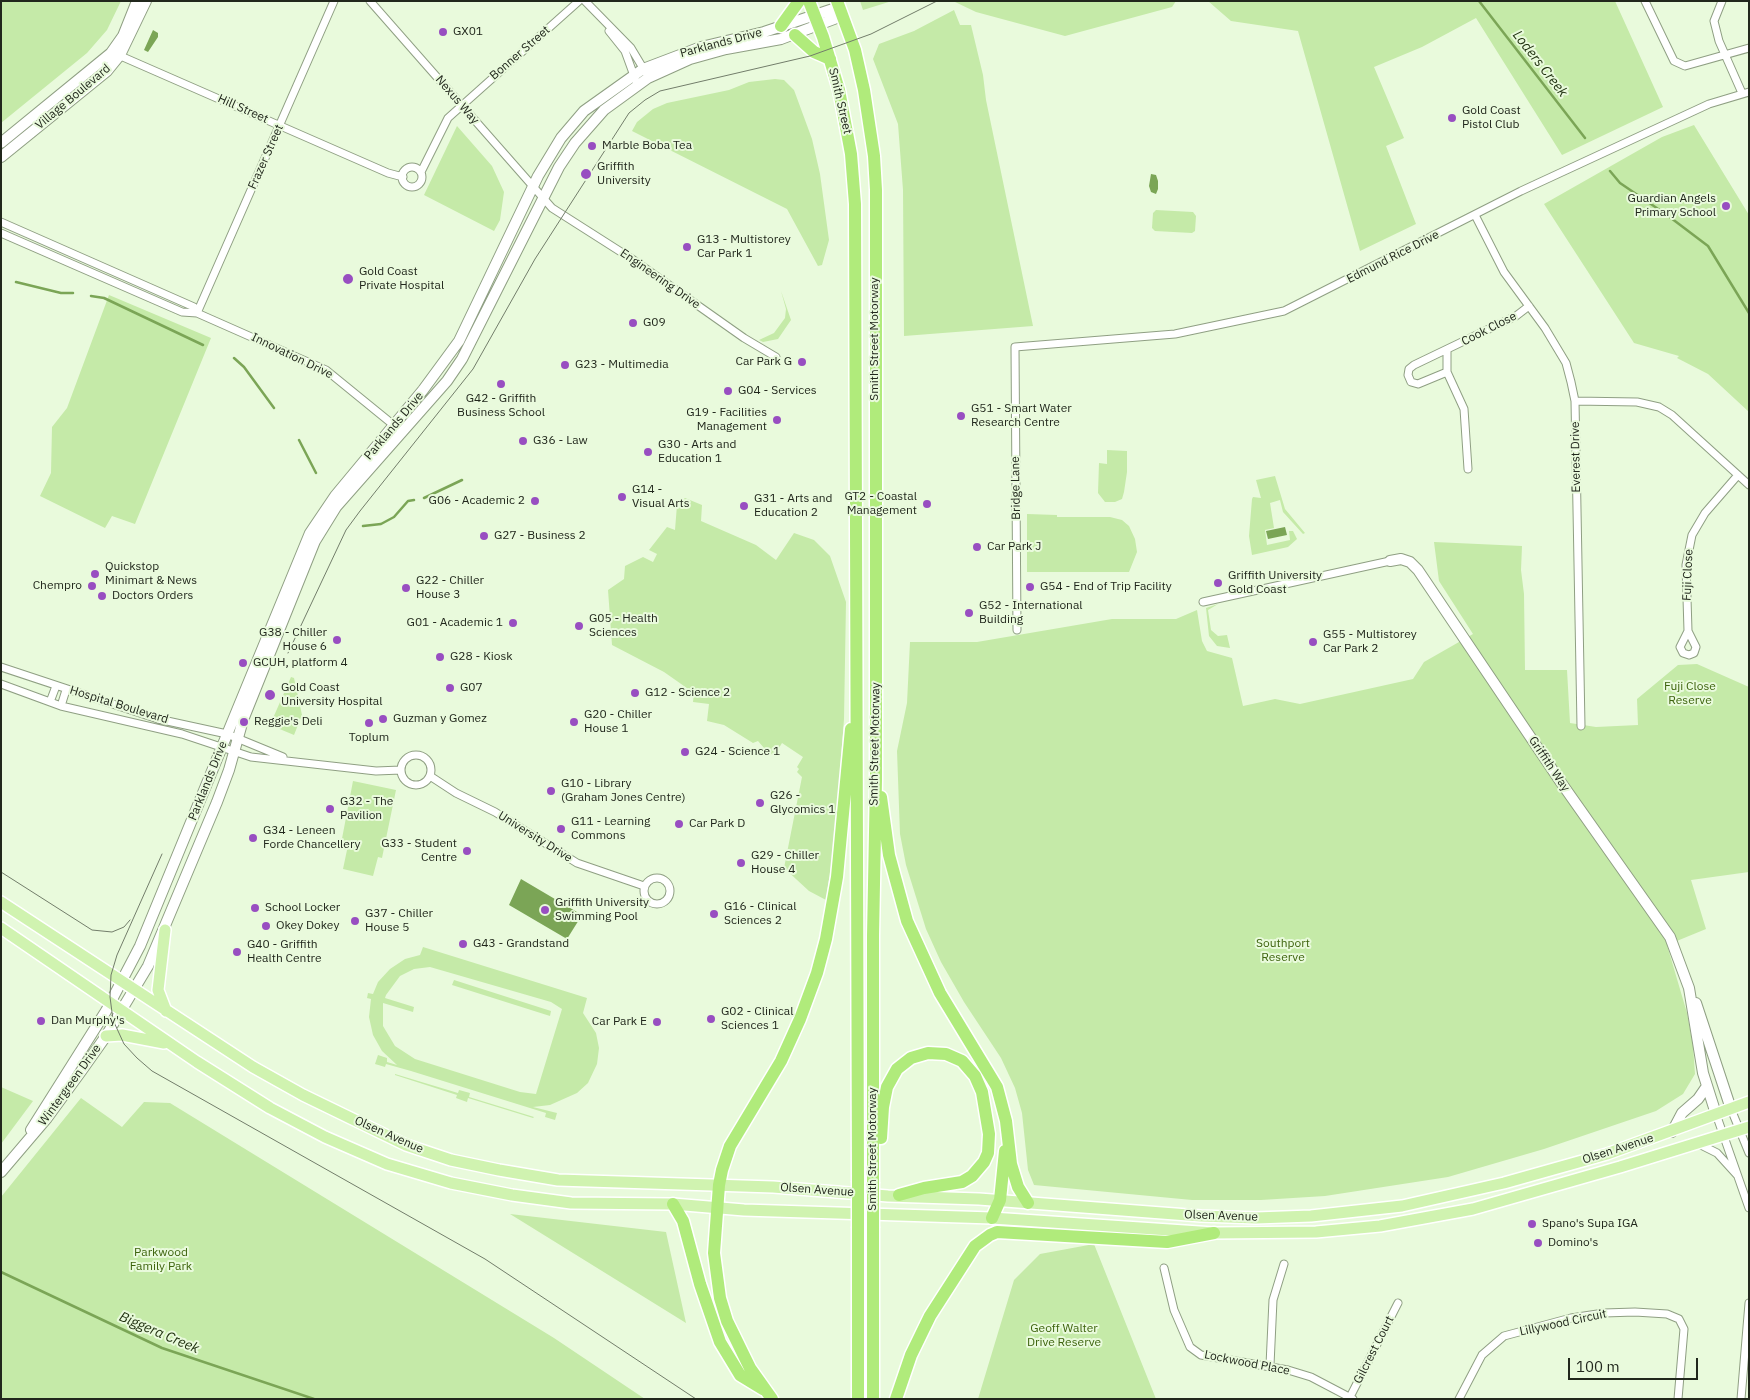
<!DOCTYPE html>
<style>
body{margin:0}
#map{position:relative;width:1750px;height:1400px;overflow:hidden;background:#e9fadc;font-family:"IBM Plex Sans",sans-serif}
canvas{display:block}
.frame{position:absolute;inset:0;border:2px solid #21271c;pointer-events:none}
.scale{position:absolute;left:1568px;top:1358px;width:130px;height:22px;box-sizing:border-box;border:2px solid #21271c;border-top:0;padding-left:6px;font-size:15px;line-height:18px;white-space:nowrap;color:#21271c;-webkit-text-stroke:4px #e9fadc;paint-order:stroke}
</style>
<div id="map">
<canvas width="1750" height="1400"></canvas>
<div class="frame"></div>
<div class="scale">100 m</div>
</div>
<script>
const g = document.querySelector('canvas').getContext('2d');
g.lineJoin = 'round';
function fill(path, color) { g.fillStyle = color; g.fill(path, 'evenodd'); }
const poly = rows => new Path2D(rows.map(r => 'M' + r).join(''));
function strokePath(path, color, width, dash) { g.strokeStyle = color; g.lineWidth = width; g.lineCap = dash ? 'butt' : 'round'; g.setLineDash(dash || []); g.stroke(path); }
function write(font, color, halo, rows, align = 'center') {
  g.font = font + ' "IBM Plex Sans",sans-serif'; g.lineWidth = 4; g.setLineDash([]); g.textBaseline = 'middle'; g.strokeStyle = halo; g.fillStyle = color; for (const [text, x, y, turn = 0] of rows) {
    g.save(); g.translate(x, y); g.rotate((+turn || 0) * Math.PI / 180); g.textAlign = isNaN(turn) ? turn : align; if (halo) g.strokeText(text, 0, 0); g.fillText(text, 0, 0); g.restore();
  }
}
fill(poly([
 [1,1,121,1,107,30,87,53,1,123],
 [860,1,892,1,863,10],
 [953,1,1176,1,1172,7,1065,36,976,12],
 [1208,1,1615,1,1663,107,1562,155,1476,18,1422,47,1374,67,1404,138,1386,146,1416,224,1360,251,1298,31,1231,21],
 [954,10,960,25,971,25,983,75,986,100,1033,326,904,336,903,190,898,124,873,59,879,44,914,31],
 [775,79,784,80,794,90,812,139,820,174,829,240,822,265,818,266,787,209,632,131,637,122,653,109,667,103,729,90,749,82],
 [1694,125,1749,215,1749,412,1708,374,1677,358,1679,356,1634,343,1544,204,1662,137],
 [457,126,492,166,504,192,500,220,494,231,424,195],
 [1156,210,1193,212,1196,216,1195,231,1192,233,1155,231,1152,228,1153,213],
 [781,291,791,320,778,339,763,342,759,340,774,333,785,318,786,309],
 [109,295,211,338,135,524,112,516,105,528,40,496,51,473,52,427,67,408],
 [1107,450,1127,451,1127,472,1124,492,1122,499,1115,502,1105,502,1098,493,1099,463,1107,464],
 [1275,476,1285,509,1305,533,1303,534,1283,512,1280,500,1270,503,1274,528,1265,530,1267,545,1290,540,1289,531,1293,531,1297,539,1288,547,1252,555,1249,536,1252,499,1253,497,1261,498,1256,480],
 [685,498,702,505,701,521,756,545,776,560,794,533,814,540,830,556,846,602,844,719,835,839,826,900,809,891,784,868,802,777,797,772,799,769,797,767,803,757,782,743,774,756,770,753,770,748,764,748,758,741,753,743,724,725,707,721,709,704,693,702,694,693,664,672,612,645,608,590,624,579,625,566,643,557,653,562,657,554,649,550,667,527,675,530,677,505],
 [1027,514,1057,515,1057,517,1110,517,1122,520,1129,526,1135,539,1137,552,1129,572,1027,572],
 [1434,542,1522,546,1521,570,1524,594,1525,670,1567,670,1570,723,1596,727,1638,725,1637,699,1678,665,1697,664,1749,687,1749,872,1691,880,1706,929,1667,945,1687,1013,1693,1046,1695,1074,1683,1094,1656,1111,1544,1149,1448,1177,1325,1196,1261,1200,1192,1200,1034,1185,1028,1170,1022,1113,1015,1088,1001,1058,964,1002,941,962,926,929,906,865,900,834,897,751,907,703,910,642,977,642,1112,619,1176,619,1197,610,1202,641,1207,651,1232,658,1243,706,1275,699,1300,704,1413,679,1424,662,1473,634,1439,581],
 [1218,604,1208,610,1211,630,1218,636,1227,635,1230,648,1217,646,1209,636,1206,608],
 [291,677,294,678,302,715,294,735,270,725],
 [353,781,396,790,382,858,378,857,373,876,343,869,347,850,340,849],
 [423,947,587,998,583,1013,596,1033,599,1048,597,1064,588,1083,577,1093,550,1105,533,1107,557,1113,555,1120,545,1117,546,1113,411,1071,386,1064,385,1067,375,1064,378,1055,387,1058,387,1062,397,1065,382,1051,373,1035,369,1017,371,999,367,998,368,993,373,994,378,982,390,969,405,959,420,955],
 [430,967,551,1002,562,1009,536,1094,520,1092,415,1059,395,1046,383,1026,383,1003,413,1012,414,1007,385,998,386,995,400,976,414,969],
 [454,980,551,1011,550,1016,452,985],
 [395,1074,458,1093,459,1090,470,1093,469,1097,534,1117,533,1118,468,1098,467,1102,456,1098,457,1095,395,1075],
 [1,1087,33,1101,1,1144],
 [81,1098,122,1127,144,1102,170,1103,554,1338,645,1399,1,1399,1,1197],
 [510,1214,666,1232,686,1323],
 [1094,1244,1156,1399,978,1399,1014,1280,1040,1254]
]), '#c5eaa8');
fill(poly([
 [153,30,158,33,158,37,148,52,144,50],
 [1151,174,1156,175,1158,181,1158,189,1156,194,1151,192,1149,186],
 [1285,527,1287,535,1268,539,1266,531],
 [521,879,582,915,567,939,509,905]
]), '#7ba556');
strokePath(poly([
 [1479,1,1585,138],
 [1610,171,1620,183,1667,215,1708,246,1749,313],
 [16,282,61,293,73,293],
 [91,296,104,298,203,345],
 [234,358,244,367,274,408],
 [299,440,316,473],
 [424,498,462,480],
 [363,526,381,524,394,517,408,501,414,500],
 [1,1272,162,1348,314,1399]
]), '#7ba556', 2.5);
const street = poly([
 [370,1,552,208,632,259,744,338,776,357],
 [585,1,631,48,646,73],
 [1645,1,1674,61,1685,66,1749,48],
 [1722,1,1714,21,1719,41,1742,93],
 [609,31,625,51,637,84],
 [116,54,388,173,403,177],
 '402 177a10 10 0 1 1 20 0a10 10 0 1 1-20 0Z',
 [421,172,448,118,579,1],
 [1475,215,1504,272,1545,328,1566,363,1571,382,1575,401,1581,726],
 [1,222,194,307,197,313,326,370,396,427],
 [1,233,182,312,197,313],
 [197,313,334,1],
 [1447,350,1447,372,1464,409,1468,469],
 [1447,372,1418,384,1411,382,1408,375,1409,369,1414,365,1516,316,1529,306],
 [1575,401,1637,402,1659,407,1672,415,1749,485],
 [1203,602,1390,561],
 [1017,630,1015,347,1175,334,1284,311,1521,191,1709,104,1749,92],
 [1688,631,1686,565,1692,535,1705,513,1738,475],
 [1688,631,1696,647,1694,653,1689,655,1683,653,1680,647,1688,631],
 [1,667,158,719,227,734,283,757],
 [1,684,61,706,182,734,251,757,376,771,401,770],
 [50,702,56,686],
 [61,706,66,690],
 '401 770a15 15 0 1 1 30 0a15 15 0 1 1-30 0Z',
 [430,776,456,793,495,812,577,863,644,886],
 '644 891a13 13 0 1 1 26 0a13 13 0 1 1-26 0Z',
 [1731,1109,1749,1153],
 [1716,1114,1749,1208],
 [1699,1144,1717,1153,1737,1175],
 [1164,1268,1174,1310,1190,1347,1201,1355,1288,1370,1311,1377,1353,1399],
 [1270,1365,1273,1300,1284,1264],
 [1350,1397,1398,1303],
 [1459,1399,1482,1355,1504,1336,1571,1318,1604,1313,1635,1312,1667,1314,1679,1319,1684,1329,1678,1399],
 [1741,1399,1749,1303]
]);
const secondary = poly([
 [1,143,111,53,123,36,137,1],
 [1,157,107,71,120,55,146,1],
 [1390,561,1401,559,1410,562,1418,570,1560,781,1670,937,1689,988,1703,1073,1716,1114],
 [1696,1003,1731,1109],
 [31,1130,106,1011,140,946,310,533,335,496,423,390,459,341,538,176,561,138,584,111,643,69,701,47,764,32,839,7],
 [1672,1132,1682,1113,1698,1099,1707,1086],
 [1,1172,47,1118,82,1070,106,1036,148,966,217,802,229,770,243,720,315,541,336,507,447,381,462,359,559,167,575,143,604,110,648,78,690,59,726,49,781,39,842,16]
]);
const primary = poly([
 [1,902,253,1067,303,1095,406,1145,451,1160,499,1170,558,1180,773,1187,888,1196,979,1199,1201,1216,1256,1218,1311,1216,1402,1206,1504,1183,1607,1154,1749,1102],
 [1,928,197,1062,270,1108,325,1137,387,1164,451,1183,512,1195,571,1203,673,1204,744,1210,992,1218,1214,1233,1316,1232,1380,1226,1473,1209,1620,1167,1749,1127],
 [165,930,158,990,166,1011],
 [106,1036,122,1035,164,1043]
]);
const highway = poly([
 [809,1,823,37,839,90,851,154,855,204,858,1181],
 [837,1,855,50,864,90,874,156,876,190,876,780,873,936,873,1182],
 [781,26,799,1],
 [795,35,814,52,830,59],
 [881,797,889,855,907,921,940,993,997,1087,1006,1121,1011,1164,1018,1187,1028,1203],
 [881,1138,883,1107,887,1087,897,1069,911,1058,928,1053,946,1054,962,1061,975,1076,982,1092,989,1134,988,1153,984,1162,972,1176,962,1182,924,1188,899,1195],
 [673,1204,683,1221,700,1284,720,1342,740,1375,763,1389],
 [992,1218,1000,1200,1005,1151],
 [873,1228,873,1399],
 [772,1399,750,1368,727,1321,720,1298,714,1253,719,1185,722,1170,730,1146,781,1061,800,1019,817,973,826,939,837,877,851,729],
 [858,1399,858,1228],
 [896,1399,911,1355,930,1316,975,1246,990,1235,997,1232,1167,1242,1214,1233]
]);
strokePath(street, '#8f9f83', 9);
strokePath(secondary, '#8f9f83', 12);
strokePath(primary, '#fff', 14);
strokePath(highway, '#fff', 15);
strokePath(street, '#fff', 7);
strokePath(secondary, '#fff', 10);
strokePath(primary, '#d0f3b0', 11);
strokePath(highway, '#b0eb7b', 12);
strokePath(poly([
 [288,653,346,530,360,511,473,369,535,259,629,113,645,100,660,91,810,56,871,34,937,1],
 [162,854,117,955,111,975,110,997,113,1020,124,1044,137,1058,152,1071,485,1259,696,1399],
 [1,872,92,930,112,932,124,927,130,920]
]), '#727d6a', 1);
const highwayBridge = poly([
 [858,1181,858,1228],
 [873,1182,873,1228]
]);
strokePath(highwayBridge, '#fff', 15, []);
strokePath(highwayBridge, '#b0eb7b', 12);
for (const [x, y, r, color] of [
 [443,32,5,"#984ec1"],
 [1452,118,5,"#984ec1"],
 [592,146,5,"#984ec1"],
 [586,174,6,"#984ec1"],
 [1726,206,5,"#984ec1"],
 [687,247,5,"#984ec1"],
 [348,279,6,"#984ec1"],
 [633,323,5,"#984ec1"],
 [802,362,5,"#984ec1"],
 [565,365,5,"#984ec1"],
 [501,384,5,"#984ec1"],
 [728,391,5,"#984ec1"],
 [961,416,5,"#984ec1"],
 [777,420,5,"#984ec1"],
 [523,441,5,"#984ec1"],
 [648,452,5,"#984ec1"],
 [622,497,5,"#984ec1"],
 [535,501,5,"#984ec1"],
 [927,504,5,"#984ec1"],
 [744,506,5,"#984ec1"],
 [484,536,5,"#984ec1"],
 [977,547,5,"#984ec1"],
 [95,574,5,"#984ec1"],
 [1218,583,5,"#984ec1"],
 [92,586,5,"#984ec1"],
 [1030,587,5,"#984ec1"],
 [406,588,5,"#984ec1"],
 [102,596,5,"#984ec1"],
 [969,613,5,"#984ec1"],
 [513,623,5,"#984ec1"],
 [579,626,5,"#984ec1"],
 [337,640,5,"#984ec1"],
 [1313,642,5,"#984ec1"],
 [440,657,5,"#984ec1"],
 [243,663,5,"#984ec1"],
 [450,688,5,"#984ec1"],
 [635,693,5,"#984ec1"],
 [270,695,6,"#984ec1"],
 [383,719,5,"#984ec1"],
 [244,722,5,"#984ec1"],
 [574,722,5,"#984ec1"],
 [369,723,5,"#984ec1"],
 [685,752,5,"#984ec1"],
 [551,791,5,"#984ec1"],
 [760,803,5,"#984ec1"],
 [330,809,5,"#984ec1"],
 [679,824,5,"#984ec1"],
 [561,829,5,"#984ec1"],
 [253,838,5,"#984ec1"],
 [467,851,5,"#984ec1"],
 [741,863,5,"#984ec1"],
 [255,908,5,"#984ec1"],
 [545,910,5,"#984ec1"],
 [714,914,5,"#984ec1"],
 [355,921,5,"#984ec1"],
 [266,926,5,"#984ec1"],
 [463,944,5,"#984ec1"],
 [237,952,5,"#984ec1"],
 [711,1019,5,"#984ec1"],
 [41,1021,5,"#984ec1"],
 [657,1022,5,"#984ec1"],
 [1532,1224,5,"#984ec1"],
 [1538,1243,5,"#984ec1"]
]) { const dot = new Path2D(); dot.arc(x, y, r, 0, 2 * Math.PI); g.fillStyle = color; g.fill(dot); strokePath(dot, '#e9fadc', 2); }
write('12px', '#21271c', '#e9fadc', [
 ["GX01",453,32],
 ["Gold Coast",1462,111],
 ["Pistol Club",1462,125],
 ["Marble Boba Tea",602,146],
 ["Griffith",597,167],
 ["University",597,181],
 ["Guardian Angels",1716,199,"right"],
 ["Primary School",1716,213,"right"],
 ["G13 - Multistorey",697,240],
 ["Car Park 1",697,254],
 ["Gold Coast",359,272],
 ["Private Hospital",359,286],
 ["G09",643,323],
 ["Car Park G",792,362,"right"],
 ["G23 - Multimedia",575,365],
 ["G04 - Services",738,391],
 ["G42 - Griffith",501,399,"center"],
 ["Business School",501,413,"center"],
 ["G51 - Smart Water",971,409],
 ["Research Centre",971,423],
 ["G19 - Facilities",767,413,"right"],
 ["Management",767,427,"right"],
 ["G36 - Law",533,441],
 ["G30 - Arts and",658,445],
 ["Education 1",658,459],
 ["G14 -",632,490],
 ["Visual Arts",632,504],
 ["GT2 - Coastal",917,497,"right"],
 ["Management",917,511,"right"],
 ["G31 - Arts and",754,499],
 ["Education 2",754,513],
 ["G06 - Academic 2",525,501,"right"],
 ["G27 - Business 2",494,536],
 ["Car Park J",987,547],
 ["Quickstop",105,567],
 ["Minimart & News",105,581],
 ["Griffith University",1228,576],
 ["Gold Coast",1228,590],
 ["G22 - Chiller",416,581],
 ["House 3",416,595],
 ["Chempro",82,586,"right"],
 ["G54 - End of Trip Facility",1040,587],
 ["Doctors Orders",112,596],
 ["G52 - International",979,606],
 ["Building",979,620],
 ["G05 - Health",589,619],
 ["Sciences",589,633],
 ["G01 - Academic 1",503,623,"right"],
 ["G38 - Chiller",327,633,"right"],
 ["House 6",327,647,"right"],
 ["G55 - Multistorey",1323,635],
 ["Car Park 2",1323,649],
 ["G28 - Kiosk",450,657],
 ["GCUH, platform 4",253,663],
 ["Gold Coast",281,688],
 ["University Hospital",281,702],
 ["G07",460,688],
 ["G12 - Science 2",645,693],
 ["G20 - Chiller",584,715],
 ["House 1",584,729],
 ["Guzman y Gomez",393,719],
 ["Reggie's Deli",254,722],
 ["Toplum",369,738,"center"],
 ["G24 - Science 1",695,752],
 ["G10 - Library",561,784],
 ["(Graham Jones Centre)",561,798],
 ["G26 -",770,796],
 ["Glycomics 1",770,810],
 ["G32 - The",340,802],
 ["Pavilion",340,816],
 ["G11 - Learning",571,822],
 ["Commons",571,836],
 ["Car Park D",689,824],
 ["G34 - Leneen",263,831],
 ["Forde Chancellery",263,845],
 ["G33 - Student",457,844,"right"],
 ["Centre",457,858,"right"],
 ["G29 - Chiller",751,856],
 ["House 4",751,870],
 ["Griffith University",555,903],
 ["Swimming Pool",555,917],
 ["G16 - Clinical",724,907],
 ["Sciences 2",724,921],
 ["School Locker",265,908],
 ["G37 - Chiller",365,914],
 ["House 5",365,928],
 ["Okey Dokey",276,926],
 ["G43 - Grandstand",473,944],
 ["G40 - Griffith",247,945],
 ["Health Centre",247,959],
 ["G02 - Clinical",721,1012],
 ["Sciences 1",721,1026],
 ["Dan Murphy's",51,1021],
 ["Car Park E",647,1022,"right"],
 ["Spano's Supa IGA",1542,1224],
 ["Domino's",1548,1243]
], 'left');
write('12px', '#21271c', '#e9fadc', [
 ["Parklands Drive",721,43,-15],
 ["Bonner Street",520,53,-41],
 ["Village Boulevard",73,97,-40],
 ["Nexus Way",457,100,49],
 ["Smith Street",840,101,77],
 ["Hill Street",243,109,24],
 ["Frazer Street",266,157,-66],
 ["Edmund Rice Drive",1393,257,-27],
 ["Engineering Drive",660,279,35],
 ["Cook Close",1489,329,-27],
 ["Smith Street Motorway",875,339,-90],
 ["Innovation Drive",292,356,26],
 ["Parklands Drive",394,426,-50],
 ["Everest Drive",1576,457,-91],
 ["Bridge Lane",1016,488,-91],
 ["Fuji Close",1688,575,-88],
 ["Hospital Boulevard",119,705,17],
 ["Smith Street Motorway",875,744,-89],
 ["Griffith Way",1549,764,56],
 ["Parklands Drive",208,781,-68],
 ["University Drive",535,837,32],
 ["Wintergreen Drive",70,1085,-54],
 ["Olsen Avenue",389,1135,24],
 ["Smith Street Motorway",873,1149,-90],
 ["Olsen Avenue",1618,1149,-18],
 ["Olsen Avenue",817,1190,4],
 ["Olsen Avenue",1221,1216,2],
 ["Lillywood Circuit",1563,1323,-12],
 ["Gilcrest Court",1374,1350,-63],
 ["Lockwood Place",1247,1363,11]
]);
write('12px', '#3d630d', '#e9fadc', [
 ["Fuji Close",1690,687],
 ["Reserve",1690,701],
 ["Southport",1283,944],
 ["Reserve",1283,958],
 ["Parkwood",161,1253],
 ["Family Park",161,1267],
 ["Geoff Walter",1064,1329],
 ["Drive Reserve",1064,1343]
]);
write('italic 14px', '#213211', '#e9fadc', [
 ["Loders Creek",1540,64,52],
 ["Biggera Creek",159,1333,23]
]);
</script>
